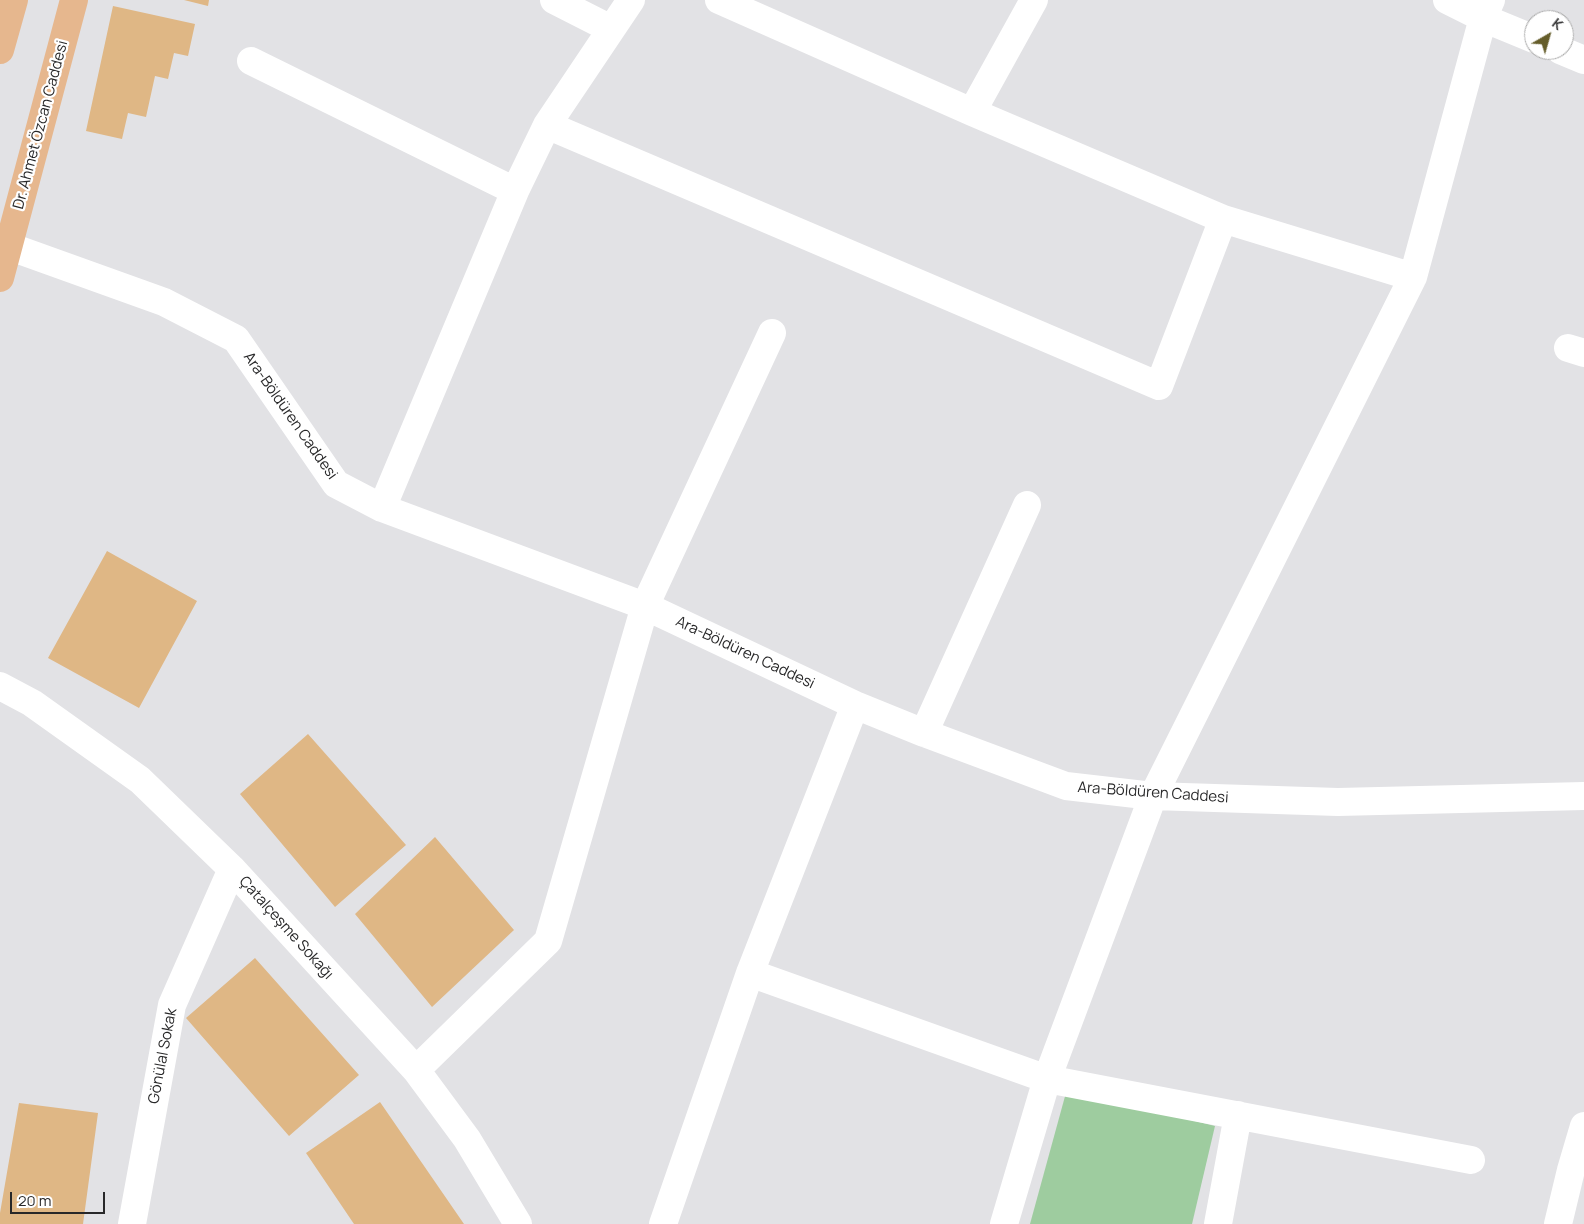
<!DOCTYPE html>
<meta charset="utf-8">
<style>
body{margin:0}
#map{position:relative;width:1584px;height:1224px;overflow:hidden;background:#e2e2e5;font-family:Manrope,sans-serif}
canvas{display:block}
.north{position:absolute;left:1524px;top:10px;width:50px;height:50px;box-sizing:border-box;background:#fff;border:1px solid #a9a9a9;border-radius:50%;rotate:38deg;font-size:14px;font-weight:700;line-height:20px;text-align:center;color:#282829}
.north::after{content:'';display:block;margin:auto;width:18px;height:22px;background:#655d2a;clip-path:polygon(50% 0,100% 100%,50% 72%,0 100%)}
.scale{position:absolute;left:10px;top:1192px;width:95px;height:22px;box-sizing:border-box;border:2px solid #282829;border-top:0;padding-left:6px;font-size:15px;line-height:18px;white-space:nowrap;color:#282829;-webkit-text-stroke:4px #fff;paint-order:stroke}
</style>
<div id="map">
<canvas width="1584" height="1224"></canvas>
<div class="north">K</div>
<div class="scale">20 m</div>
</div>
<script>
const g = document.querySelector('canvas').getContext('2d');
g.lineJoin = 'round';
function fill(path, color) { g.fillStyle = color; g.fill(path, 'evenodd'); }
const poly = rows => new Path2D(rows.map(r => 'M' + r).join(''));
function strokePath(path, color, width, dash) { g.strokeStyle = color; g.lineWidth = width; g.lineCap = dash ? 'butt' : 'round'; g.setLineDash(dash || []); g.stroke(path); }
function write(font, color, halo, rows, align = 'center') {
  g.font = font + ' Manrope,sans-serif'; g.lineWidth = 4.5; g.setLineDash([]); g.textBaseline = 'middle'; g.strokeStyle = halo; g.fillStyle = color; for (const [text, x, y, turn = 0] of rows) {
    g.save(); g.translate(x, y); g.rotate((+turn || 0) * Math.PI / 180); g.textAlign = isNaN(turn) ? turn : align; if (halo) g.strokeText(text, 0, 0); g.fillText(text, 0, 0); g.restore();
  }
}
fill(poly([
 [1067,1089,1215,1126,1192,1224,1030,1224]
]), '#9ecc9f');
fill(poly([
 [184,0,209,0,208,6],
 [113,6,195,24,188,56,174,53,168,79,155,76,146,117,128,113,122,139,86,131],
 [107,551,197,601,139,708,48,658],
 [308,734,406,845,335,907,240,794],
 [435,837,514,930,432,1007,355,914],
 [255,958,359,1075,289,1136,186,1018],
 [380,1102,464,1224,354,1224,306,1153],
 [19,1103,98,1113,83,1224,0,1224,0,1213]
]), '#dfb785');
strokePath(poly([
 [554,0,611,29],
 [719,0,972,112,1223,219,1413,277],
 [1447,0,1483,18,1534,39],
 [1560,50,1584,60],
 [251,61,515,191],
 [972,112,1034,0],
 [547,125,1159,386,1223,219],
 [8,246,164,302,236,339,336,484,382,508,645,606,855,705,924,733,1066,786,1153,796,1338,802,1584,796],
 [1568,348,1584,353],
 [382,508,515,191,547,125,631,0],
 [0,686,32,703,140,780,232,869,416,1070,467,1139,518,1224],
 [924,733,1027,505],
 [750,973,1047,1079,1471,1160],
 [416,1070,548,941,645,606,772,333],
 [132,1224,172,1005,232,869],
 [663,1224,750,973,855,705],
 [1004,1224,1047,1079,1153,796,1413,277,1483,18,1491,0],
 [1218,1224,1238,1115],
 [1558,1224,1571,1170,1584,1126]
]), '#fff', 28);
strokePath(poly([
 [0,50,14,0],
 [0,278,74,0]
]), '#e6b78e', 28);
write('15px', '#282829', '#fff', [
 ["Dr. Ahmet Özcan Caddesi",41,125,-75],
 ["Ara-Böldüren Caddesi",290,416,55],
 ["Ara-Böldüren Caddesi",745,653,25],
 ["Ara-Böldüren Caddesi",1153,793,4],
 ["Çatalçeşme Sokağı",286,928,48],
 ["Gönülal Sokak",163,1056,-79]
]);
</script>
